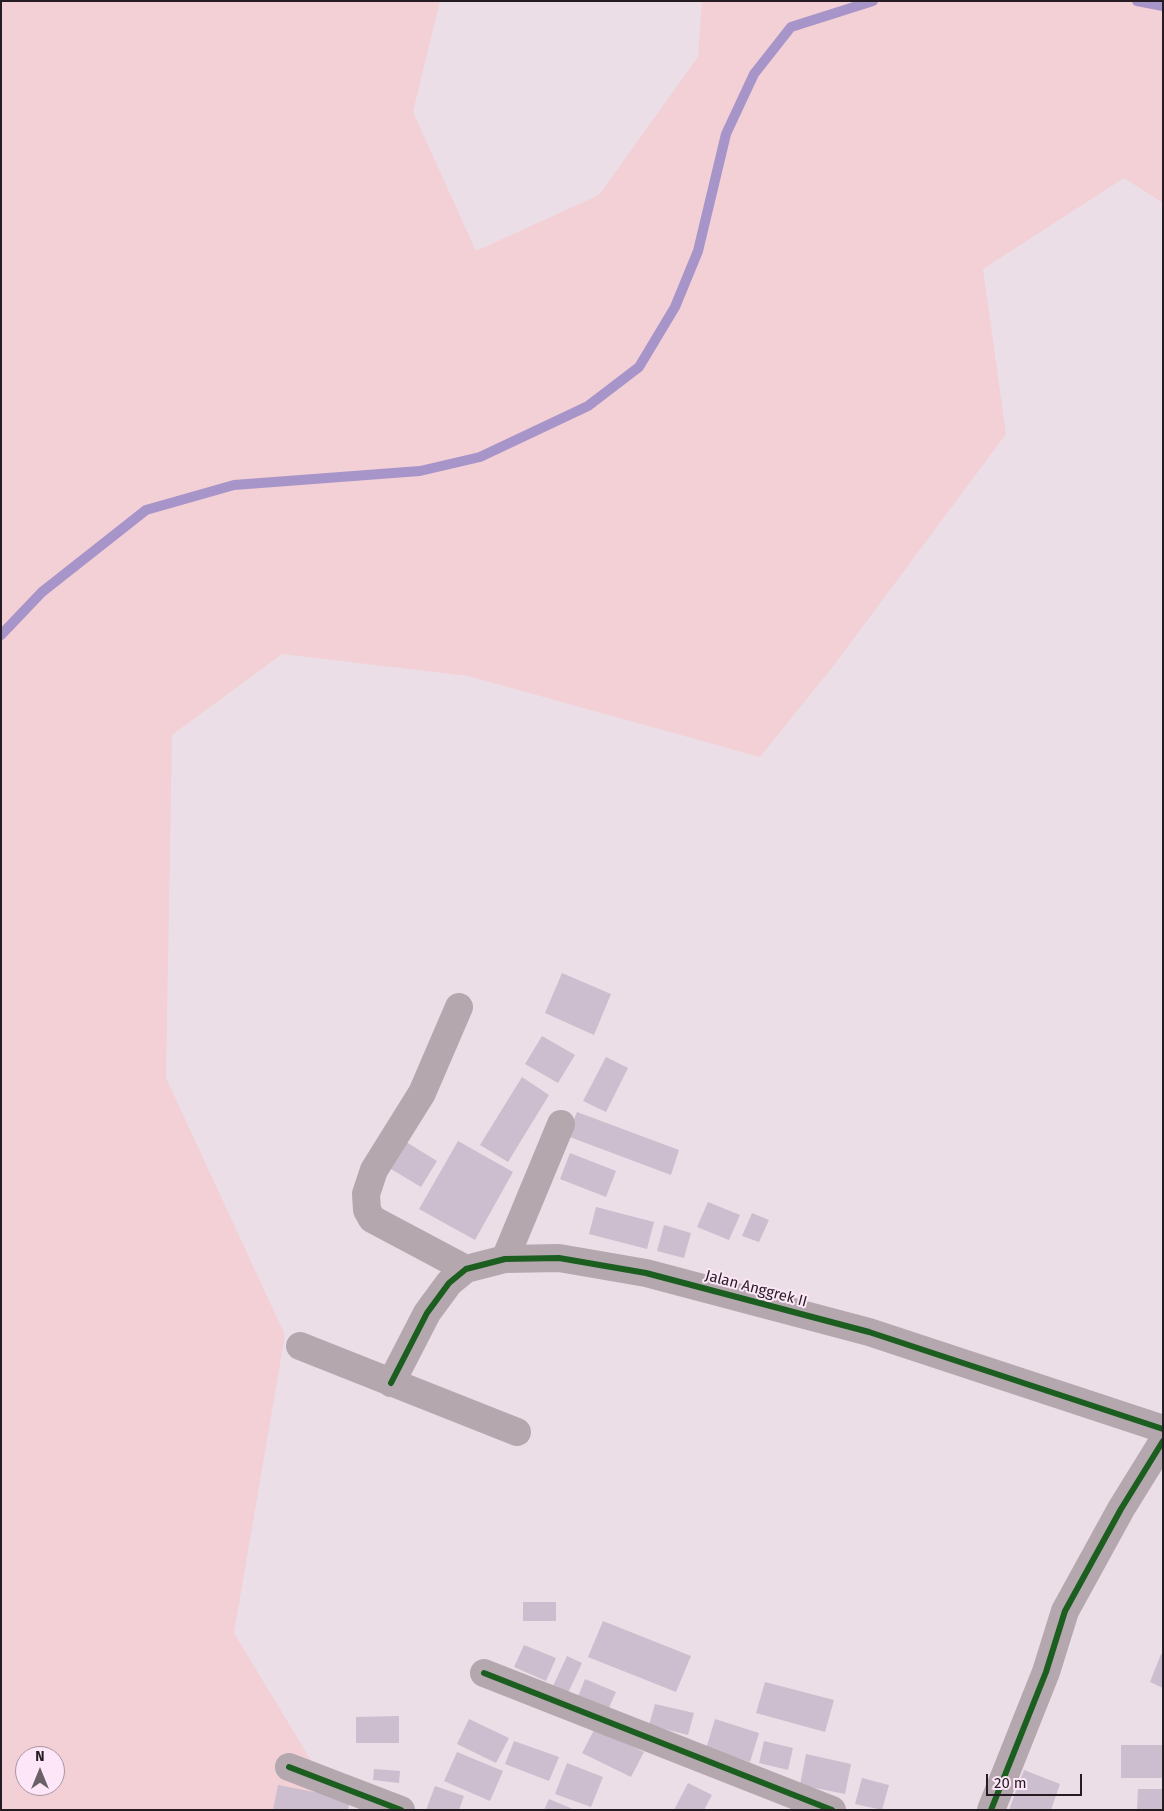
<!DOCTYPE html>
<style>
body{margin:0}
#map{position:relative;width:1164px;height:1811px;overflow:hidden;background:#ebdee7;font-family:"Fira Sans",sans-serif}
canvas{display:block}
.frame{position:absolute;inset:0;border:2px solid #241c22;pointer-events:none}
.north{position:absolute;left:15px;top:1746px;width:50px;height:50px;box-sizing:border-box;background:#fde6f7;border:1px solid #a695a2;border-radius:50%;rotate:0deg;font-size:14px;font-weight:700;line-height:20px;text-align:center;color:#241c22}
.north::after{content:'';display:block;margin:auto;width:18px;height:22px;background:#6a6067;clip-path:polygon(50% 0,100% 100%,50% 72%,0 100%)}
.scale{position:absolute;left:986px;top:1774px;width:96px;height:22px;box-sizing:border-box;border:2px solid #241c22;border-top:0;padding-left:6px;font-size:15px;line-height:18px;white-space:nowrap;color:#241c22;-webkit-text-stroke:4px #fde6f7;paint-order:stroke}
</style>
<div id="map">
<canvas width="1164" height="1811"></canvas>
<div class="frame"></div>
<div class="north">N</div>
<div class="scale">20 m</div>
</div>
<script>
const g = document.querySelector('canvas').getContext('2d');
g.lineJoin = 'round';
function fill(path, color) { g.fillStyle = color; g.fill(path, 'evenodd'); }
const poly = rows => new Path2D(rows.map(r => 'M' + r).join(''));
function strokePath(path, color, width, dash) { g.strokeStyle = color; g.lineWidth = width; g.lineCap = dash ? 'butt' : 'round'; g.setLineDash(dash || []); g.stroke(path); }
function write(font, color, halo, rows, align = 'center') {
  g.font = font + ' "Fira Sans",sans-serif'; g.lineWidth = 4; g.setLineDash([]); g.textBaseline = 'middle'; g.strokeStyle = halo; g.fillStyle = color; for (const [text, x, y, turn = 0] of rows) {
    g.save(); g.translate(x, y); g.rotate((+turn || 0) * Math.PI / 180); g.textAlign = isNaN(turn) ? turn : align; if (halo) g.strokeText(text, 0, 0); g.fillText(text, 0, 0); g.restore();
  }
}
fill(poly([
 [1,1,440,1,413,112,476,251,599,195,698,57,702,1,1163,1,1163,203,1124,178,983,269,1006,434,834,665,760,757,468,676,282,654,172,735,166,1078,285,1335,234,1633,341,1810,1,1810],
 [25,1756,55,1756,55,1786,25,1786]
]), '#f3d0d6');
strokePath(poly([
 [1137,1,1163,6],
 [1,635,42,592,146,510,234,485,420,471,480,457,588,406,639,367,675,307,698,251,726,134,754,74,791,27,873,1]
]), '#a795c9', 10);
fill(poly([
 [562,973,611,994,594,1035,545,1013],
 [542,1036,575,1055,558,1083,525,1064],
 [606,1057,628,1068,606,1112,583,1101],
 [522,1077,549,1095,508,1162,480,1145],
 [577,1112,679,1150,671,1175,567,1136],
 [403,1140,437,1161,421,1187,386,1166],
 [458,1141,513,1172,475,1240,419,1209],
 [570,1153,616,1171,606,1197,560,1179],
 [708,1202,740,1215,729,1240,697,1227],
 [596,1207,654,1222,647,1249,589,1234],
 [752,1213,769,1220,759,1242,742,1236],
 [664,1225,691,1233,684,1258,657,1251],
 [523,1602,556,1602,556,1621,523,1621],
 [603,1621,691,1656,676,1692,588,1657],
 [524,1645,556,1658,546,1681,514,1667],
 [1161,1654,1163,1654,1163,1688,1150,1682],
 [567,1656,582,1663,568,1693,553,1686],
 [585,1679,616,1692,607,1712,577,1699],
 [765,1682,834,1700,825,1732,756,1713],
 [655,1704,694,1713,688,1735,649,1725],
 [399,1716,399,1743,356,1743,356,1717],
 [469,1719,509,1738,496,1763,457,1744],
 [715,1719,759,1733,750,1762,706,1749],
 [595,1728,644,1752,631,1777,582,1753],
 [514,1741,559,1757,549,1781,505,1764],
 [764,1741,793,1748,788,1770,759,1763],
 [1121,1745,1163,1745,1163,1778,1121,1778],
 [457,1752,503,1771,490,1801,444,1781],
 [806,1754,851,1764,845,1794,800,1785],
 [567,1763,603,1777,591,1807,555,1794],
 [374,1769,400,1771,399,1783,373,1780],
 [1024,1770,1060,1784,1051,1810,1009,1810],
 [862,1778,889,1785,882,1810,855,1804],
 [688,1783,712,1795,704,1810,674,1810],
 [278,1785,350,1799,348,1810,273,1810],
 [435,1786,464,1796,459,1810,426,1810],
 [1138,1789,1163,1789,1163,1810,1137,1810],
 [549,1799,575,1810,544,1810]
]), '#cdbecf');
strokePath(poly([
 [459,1007,422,1093,374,1170,366,1194,367,1210,372,1219,466,1269],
 [505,1259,561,1124],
 [300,1346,517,1432],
 [391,1383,427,1313,449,1283,466,1269,505,1259,559,1258,646,1273,869,1332,1163,1429],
 [484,1673,832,1810],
 [289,1767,401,1810],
 [991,1810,1046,1672,1065,1611,1121,1509,1163,1441]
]), '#b4a7ad', 28);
strokePath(poly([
 [391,1383,427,1313,449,1283,466,1269,505,1259,559,1258,646,1273,869,1332,1163,1429],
 [484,1673,832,1810],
 [289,1767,401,1810],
 [991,1810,1046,1672,1065,1611,1121,1509,1163,1441]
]), '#1b5e20', 6);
write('15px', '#241c22', '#fde6f7', [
 ["Jalan Anggrek II",756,1289,15]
]);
</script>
